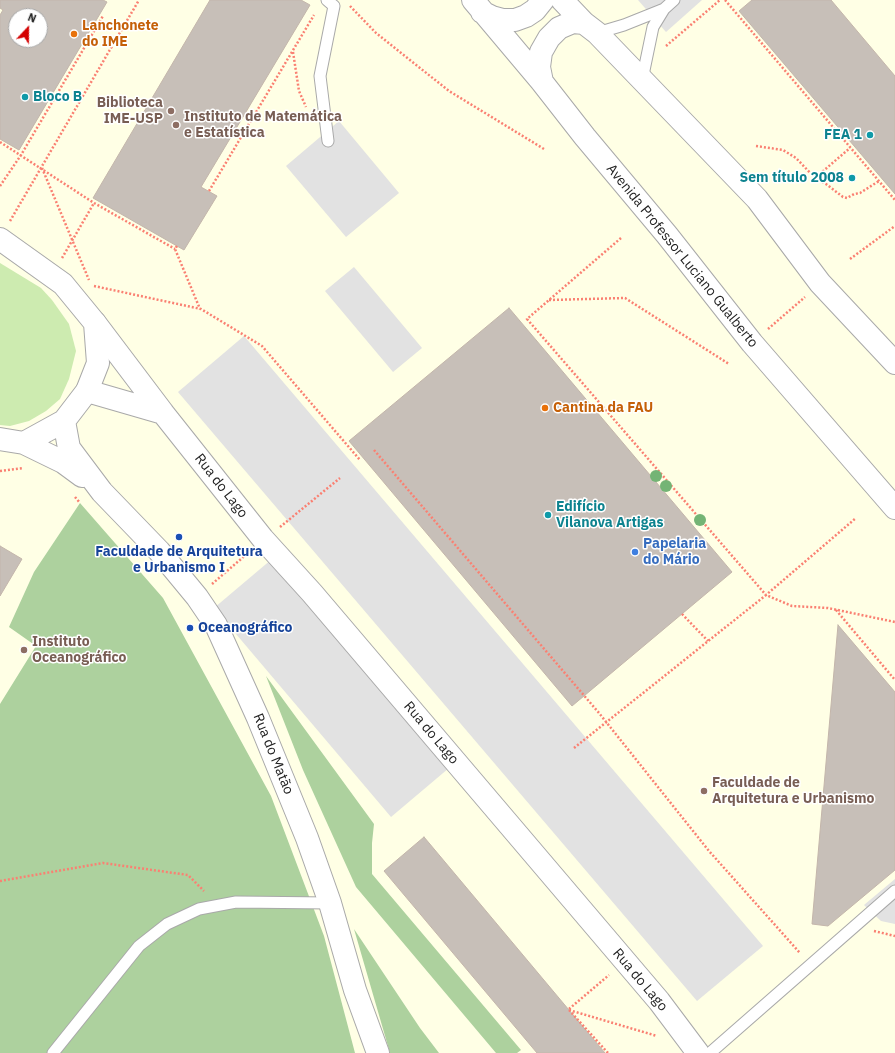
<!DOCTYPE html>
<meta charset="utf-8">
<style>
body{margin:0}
#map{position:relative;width:895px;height:1053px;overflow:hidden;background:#f2efe9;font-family:"IBM Plex Sans",sans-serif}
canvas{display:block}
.north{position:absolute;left:8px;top:8px;width:40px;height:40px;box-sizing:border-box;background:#fff;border:1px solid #a7a7a7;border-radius:50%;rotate:22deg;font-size:11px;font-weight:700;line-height:16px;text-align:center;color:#222}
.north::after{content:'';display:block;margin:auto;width:14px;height:18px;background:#d40000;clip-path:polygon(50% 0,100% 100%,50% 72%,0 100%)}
</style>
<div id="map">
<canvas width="895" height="1053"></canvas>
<div class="north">N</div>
</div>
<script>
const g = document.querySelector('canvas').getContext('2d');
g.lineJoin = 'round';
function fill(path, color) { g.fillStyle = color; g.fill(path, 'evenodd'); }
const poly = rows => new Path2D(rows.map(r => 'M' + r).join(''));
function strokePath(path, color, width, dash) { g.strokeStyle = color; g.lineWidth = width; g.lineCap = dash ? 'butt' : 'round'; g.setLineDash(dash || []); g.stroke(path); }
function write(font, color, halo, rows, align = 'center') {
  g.font = font + ' "IBM Plex Sans",sans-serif'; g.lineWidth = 3; g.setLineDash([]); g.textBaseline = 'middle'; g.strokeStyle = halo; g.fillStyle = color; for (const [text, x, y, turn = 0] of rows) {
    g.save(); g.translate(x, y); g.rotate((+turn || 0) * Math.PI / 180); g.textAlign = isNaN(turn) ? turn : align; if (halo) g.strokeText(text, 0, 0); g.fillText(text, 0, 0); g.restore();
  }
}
fill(poly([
 [0,0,895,0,895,1053,0,1053],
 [16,16,40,16,40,40,16,40]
]), '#ffffe5');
fill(poly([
 [0,263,41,288,52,300,69,324,76,351,69,379,60,399,46,411,29,421,10,426,0,425]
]), '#cdebb0');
fill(poly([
 [80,503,163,598,271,796,324,936,355,1053,0,1053,0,704,36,646,9,627,34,572],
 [266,676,374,824,372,843,372,874,521,1050,517,1053,496,1053,356,887,303,770],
 [354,929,420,1028,439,1053,390,1053]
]), '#add19e');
fill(poly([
 [638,0,702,0,666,32],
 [339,121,399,193,346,237,286,166],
 [354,267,422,348,393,372,325,291],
 [244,336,763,946,697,1001,178,392],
 [272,559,449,768,391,817,214,608],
 [895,879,895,924,881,921,864,905]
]), '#e2e2e2');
const building = poly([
 [0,0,103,0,107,2,19,150,0,139,0,15,3,10,0,8,0,0],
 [16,16,40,16,40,40,16,40,16,16],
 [210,0,301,0,310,5,201,187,217,196,184,250,93,198,210,0],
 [752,0,831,0,895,76,895,194,739,11,752,0],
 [509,308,732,572,572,706,349,441,509,308],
 [0,546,22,559,0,596,0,546],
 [838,625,895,692,895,870,828,926,812,924,838,625],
 [424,837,569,1010,605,1053,537,1053,384,871,424,837]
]);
fill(building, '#c7bfb8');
strokePath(building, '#c4b6ab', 1);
const service = poly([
 [327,0,334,6,320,76,328,141],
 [597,33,624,25,664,9,674,0],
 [642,80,653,27,664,9],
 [53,1053,139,946,167,924,199,909,236,902,330,903],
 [710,1053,895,891]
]);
const minor = poly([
 [95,323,163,413,263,539,312,593,659,1001,698,1053],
 [87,391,163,413]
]);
const tertiary = poly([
 [473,0,542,82,585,137,667,235,752,343,895,508],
 [562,0,584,23,597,33,757,199,820,283,895,363],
 [482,12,492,17,503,20,515,20,526,16,535,10,543,0],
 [542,82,539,67,541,52,549,38,559,28,573,22,584,23],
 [0,239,63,284,95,323,98,363,87,391,64,421,24,443],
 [64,421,69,448,102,492,159,551,197,597,216,625,258,718,307,838,330,903,355,990,378,1053],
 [0,439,24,443,63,462,82,476]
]);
strokePath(service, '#a9a9a9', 13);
strokePath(minor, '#a9a9a9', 24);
strokePath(tertiary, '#a9a9a9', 24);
strokePath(poly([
 [725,0,895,200],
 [350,6,376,33,449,91,544,149],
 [666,46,720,0],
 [293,52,299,91,306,107],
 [0,142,94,203,175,249],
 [756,146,783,150,796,158,815,178,850,148],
 [42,168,89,280],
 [815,178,826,184,843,197,847,198,854,194,860,193,879,181],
 [0,186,21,155,103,16],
 [209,191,314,15],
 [10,221,139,0],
 [621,238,527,319,766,595,856,518],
 [177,246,175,249,200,309],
 [62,258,94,203],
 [850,259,895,226],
 [94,286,201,309,262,346,360,460],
 [549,300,625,298,729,364],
 [768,329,805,297],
 [374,450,599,713,709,851,800,953],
 [0,471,23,468],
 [75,497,80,503],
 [280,527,340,478],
 [212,584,248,553],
 [836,610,895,680],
 [682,614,708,641],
 [574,748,766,595,792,606,828,608,895,622],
 [0,881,103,863,188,875,204,891],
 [874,931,895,936],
 [569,1009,609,975],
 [569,1010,657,1036],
 [569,1010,608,1053]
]), '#fa8072', 2.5, [2, 2]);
strokePath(service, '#fff', 11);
strokePath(minor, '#fff', 22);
strokePath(tertiary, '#fff', 22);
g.fillStyle = '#74b475';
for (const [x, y] of [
 [656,476],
 [666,486],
 [700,520]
]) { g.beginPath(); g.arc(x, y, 6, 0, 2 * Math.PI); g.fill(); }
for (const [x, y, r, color] of [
 [74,34,4,"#e8710a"],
 [25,97,4,"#0f9aa8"],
 [171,111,4,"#8d6e63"],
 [176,125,4,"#8d6e63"],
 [870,135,4,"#0f9aa8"],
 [852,178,4,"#0f9aa8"],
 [545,408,4,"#e8710a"],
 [548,515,4,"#0f9aa8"],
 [179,537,4,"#1a4fb4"],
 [635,552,4,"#3f7fe0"],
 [190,628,4,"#1a4fb4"],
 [24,650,4,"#8d6e63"],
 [704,791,4,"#8d6e63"]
]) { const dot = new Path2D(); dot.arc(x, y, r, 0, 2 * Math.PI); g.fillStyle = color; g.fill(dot); strokePath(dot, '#fff', 1.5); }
write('bold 14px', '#c56008', '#fff', [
 ["Lanchonete",82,26],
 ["do IME",82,42],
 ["Cantina da FAU",553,408]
], 'left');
write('bold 14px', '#0d838f', '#fff', [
 ["Bloco B",33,97],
 ["FEA 1",862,135,"right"],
 ["Sem título 2008",844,178,"right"],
 ["Edifício",556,507],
 ["Vilanova Artigas",556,523]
], 'left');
write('bold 14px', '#785e54', '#fff', [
 ["Biblioteca",163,103,"right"],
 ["IME-USP",163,119,"right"],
 ["Instituto de Matemática",184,117],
 ["e Estatística",184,133],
 ["Instituto",32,642],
 ["Oceanográfico",32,658],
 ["Faculdade de",712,783],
 ["Arquitetura e Urbanismo",712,799]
], 'left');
write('14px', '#222', '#fff', [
 ["Avenida Professor Luciano Gualberto",682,256,51],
 ["Rua do Lago",221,486,52],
 ["Rua do Lago",431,733,50],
 ["Rua do Matão",273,754,68],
 ["Rua do Lago",640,980,50]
]);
write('bold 14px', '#366cbe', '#fff', [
 ["Papelaria",643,544],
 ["do Mário",643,560]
], 'left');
write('bold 14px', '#164399', '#fff', [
 ["Faculdade de Arquitetura",179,552],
 ["e Urbanismo I",179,568],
 ["Oceanográfico",198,628,"left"]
]);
</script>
